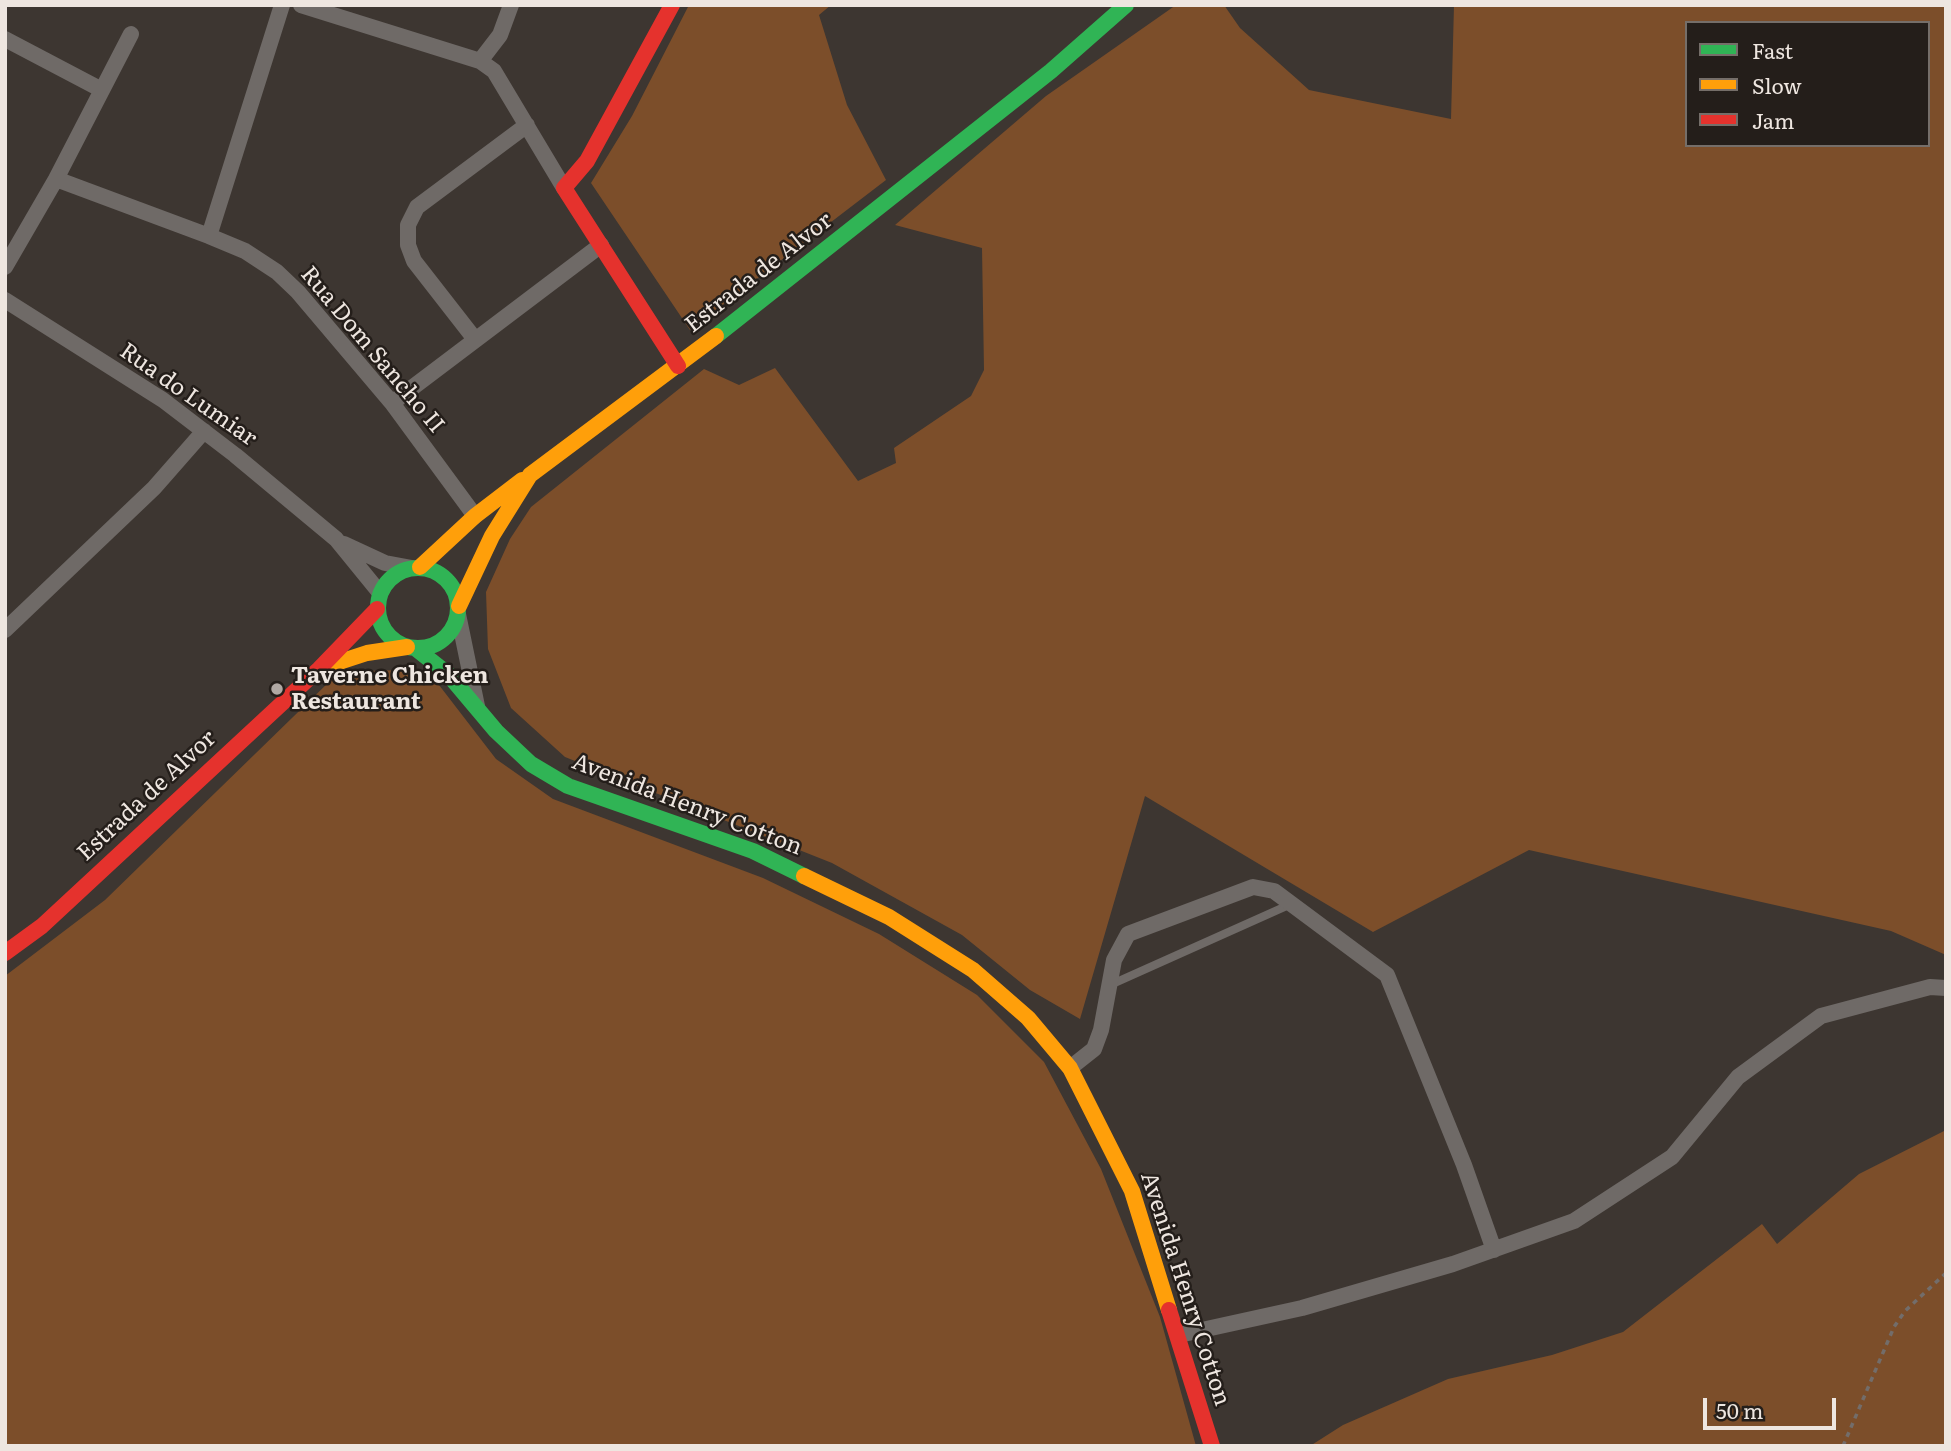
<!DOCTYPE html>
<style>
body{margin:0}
#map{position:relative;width:1951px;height:1451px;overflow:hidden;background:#3d3631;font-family:Literata,serif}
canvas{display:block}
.frame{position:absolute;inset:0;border:7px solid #eee6e0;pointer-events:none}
.legend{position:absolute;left:1685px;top:21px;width:245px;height:126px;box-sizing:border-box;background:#241e1a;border:2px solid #756e69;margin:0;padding:9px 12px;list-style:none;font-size:21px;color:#eee6e0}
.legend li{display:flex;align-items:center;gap:14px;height:35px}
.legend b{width:35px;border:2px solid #756e69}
.scale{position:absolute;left:1703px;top:1398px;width:133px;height:32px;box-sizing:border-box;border:4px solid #eee6e0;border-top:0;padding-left:9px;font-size:21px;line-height:24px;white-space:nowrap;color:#eee6e0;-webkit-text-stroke:5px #241e1a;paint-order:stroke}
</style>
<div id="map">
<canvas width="1951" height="1451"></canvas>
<div class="frame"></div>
<ul class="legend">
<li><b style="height:9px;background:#30b455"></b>Fast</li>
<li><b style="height:9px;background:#ff9f0a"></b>Slow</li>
<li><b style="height:9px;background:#e5322d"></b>Jam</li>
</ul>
<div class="scale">50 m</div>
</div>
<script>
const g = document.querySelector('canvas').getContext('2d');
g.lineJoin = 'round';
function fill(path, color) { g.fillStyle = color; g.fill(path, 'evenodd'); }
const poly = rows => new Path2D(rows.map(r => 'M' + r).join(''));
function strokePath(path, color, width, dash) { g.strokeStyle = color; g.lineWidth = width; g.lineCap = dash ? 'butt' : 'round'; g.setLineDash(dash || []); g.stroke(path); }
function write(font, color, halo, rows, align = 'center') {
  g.font = font + ' Literata,serif'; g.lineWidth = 5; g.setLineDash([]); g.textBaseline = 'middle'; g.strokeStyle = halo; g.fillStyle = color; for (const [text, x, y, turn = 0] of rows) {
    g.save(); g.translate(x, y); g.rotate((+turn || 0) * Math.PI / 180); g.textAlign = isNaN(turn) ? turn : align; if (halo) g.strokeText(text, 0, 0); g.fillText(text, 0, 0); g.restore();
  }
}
fill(poly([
 [689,5,831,5,819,15,847,105,886,180,690,330,591,183,632,116],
 [1176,5,1224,5,1240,28,1309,90,1451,119,1454,5,1946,5,1946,955,1891,931,1529,850,1373,932,1145,796,1080,1019,1030,990,962,935,832,863,565,757,511,708,488,649,486,592,510,539,531,507,704,369,739,385,775,368,858,481,896,463,894,448,971,396,984,370,982,248,895,225,1046,96],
 [1687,23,1928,23,1928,145,1687,145],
 [405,670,439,685,496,759,553,799,763,878,879,934,977,995,1044,1062,1101,1169,1160,1317,1196,1446,5,1446,5,976,105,900,331,680,365,671],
 [1946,1130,1946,1446,1310,1446,1343,1425,1448,1379,1552,1355,1623,1332,1762,1224,1777,1244,1859,1174]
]), '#7c4e2a');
strokePath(poly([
 [1785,1446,1788,1446],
 [1843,1446,1894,1327,1905,1311,1946,1273]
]), '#736d6a', 3.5, [5, 5]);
strokePath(poly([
 [1110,985,1291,904]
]), '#6f6a67', 8);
strokePath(poly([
 [301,5,480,61,494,71,564,188],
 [5,39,102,90],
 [480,61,500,35,511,5],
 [56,179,209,236,245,251,277,272,298,292,392,403,475,516],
 [209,236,282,5],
 [5,267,56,179,131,34],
 [5,300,163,400,235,455,336,539,380,593],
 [474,338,414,261,408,245,408,225,417,207,527,125],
 [392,403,601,245],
 [344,544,385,563,412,568],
 [458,614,477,706],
 [5,630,154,488,204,431],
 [1070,1068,1094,1049,1101,1030,1114,960,1128,934,1253,887,1274,891,1387,975,1464,1165,1494,1250],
 [1179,1335,1302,1308,1453,1264,1574,1221,1672,1157,1738,1077,1821,1016,1930,987,1946,988]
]), '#6f6a67', 16);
strokePath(poly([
 [716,336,1051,71,1126,5],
 '378 608a40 40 0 1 1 80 0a40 40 0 1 1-80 0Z',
 [415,648,448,674,496,731,531,764,568,786,753,851,804,876]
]), '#30b455', 16);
strokePath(poly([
 [420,567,475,516,522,480],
 [459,606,492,536,530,475,716,336],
 [324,667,367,653,407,647],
 [804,876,889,917,973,970,1028,1018,1070,1068,1132,1191,1169,1310]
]), '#ff9f0a', 16);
strokePath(poly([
 [672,5,587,161,564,188,678,366],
 [5,953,42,926,319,669,377,609],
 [1169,1310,1212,1446]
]), '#e5322d', 16);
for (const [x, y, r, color] of [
 [277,689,7,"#b0a8a3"]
]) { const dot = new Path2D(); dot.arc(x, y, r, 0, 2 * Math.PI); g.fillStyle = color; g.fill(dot); strokePath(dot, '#241e1a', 2.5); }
write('23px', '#eee6e0', '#241e1a', [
 ["Estrada de Alvor",759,273,-38],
 ["Rua Dom Sancho II",372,350,50],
 ["Rua do Lumiar",188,395,35],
 ["Estrada de Alvor",147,796,-43],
 ["Avenida Henry Cotton",687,805,21],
 ["Avenida Henry Cotton",1185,1289,72]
]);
write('bold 23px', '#eee6e0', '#241e1a', [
 ["Taverne Chicken",291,676],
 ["Restaurant",291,702]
], 'left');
</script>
